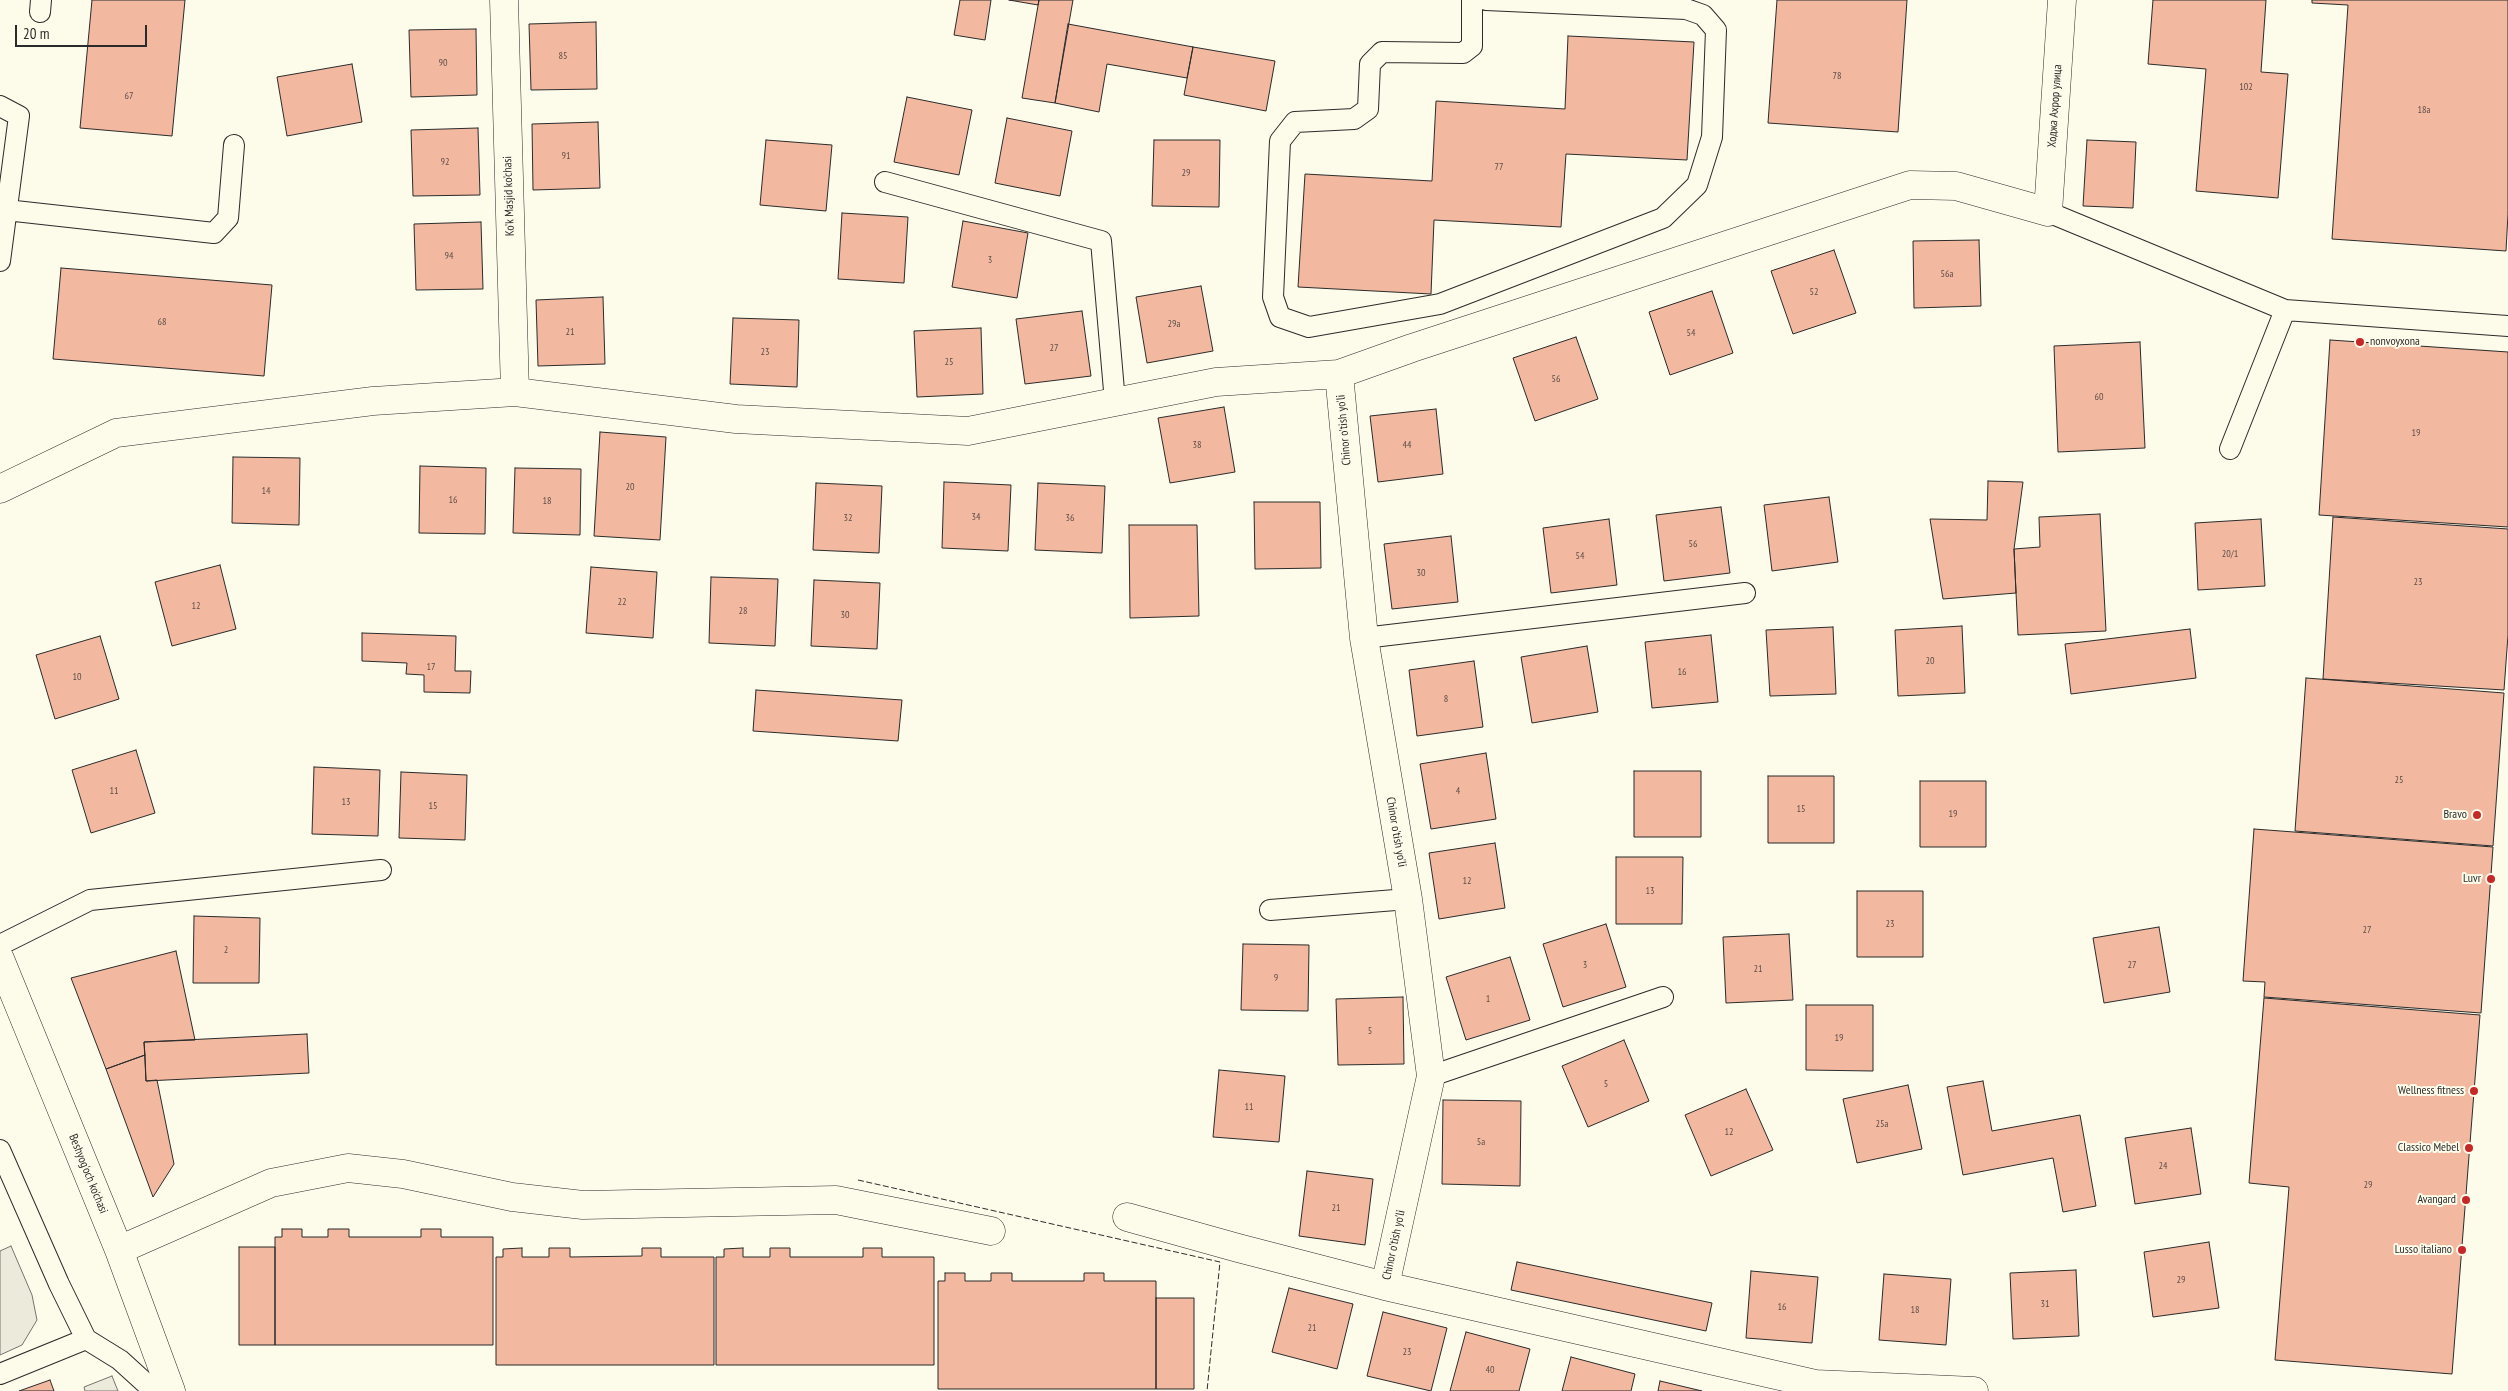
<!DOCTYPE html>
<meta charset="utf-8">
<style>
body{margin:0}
#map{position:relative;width:2508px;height:1391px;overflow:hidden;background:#fdfbea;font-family:"PT Sans Narrow",sans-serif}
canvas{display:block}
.scale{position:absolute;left:15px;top:25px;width:132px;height:22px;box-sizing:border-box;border:2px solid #2b2b2b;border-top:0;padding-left:6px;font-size:15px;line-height:18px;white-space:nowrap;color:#2b2b2b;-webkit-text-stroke:4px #fdfbea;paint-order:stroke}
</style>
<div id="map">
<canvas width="2508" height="1391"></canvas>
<div class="scale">20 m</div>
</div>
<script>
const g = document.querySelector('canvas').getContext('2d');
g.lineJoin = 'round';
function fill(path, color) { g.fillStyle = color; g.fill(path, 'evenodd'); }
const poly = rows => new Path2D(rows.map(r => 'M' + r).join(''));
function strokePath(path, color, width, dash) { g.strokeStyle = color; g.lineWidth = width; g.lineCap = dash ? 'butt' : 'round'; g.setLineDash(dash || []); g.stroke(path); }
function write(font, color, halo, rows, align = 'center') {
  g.font = font + ' "PT Sans Narrow",sans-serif'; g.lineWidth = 4; g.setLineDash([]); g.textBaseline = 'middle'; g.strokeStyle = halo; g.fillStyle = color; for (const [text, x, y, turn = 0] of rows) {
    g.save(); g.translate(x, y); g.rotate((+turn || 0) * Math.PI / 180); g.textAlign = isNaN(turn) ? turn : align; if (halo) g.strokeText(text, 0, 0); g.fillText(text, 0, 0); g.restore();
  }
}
const green = poly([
 [11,1246,32,1295,37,1320,22,1345,0,1355,0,1251,11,1246]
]);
fill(green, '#ecebdb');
strokePath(green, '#74746e', 1);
const parking = poly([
 [112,1376,118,1391,85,1391,84,1387,112,1376]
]);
fill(parking, '#eceadb');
strokePath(parking, '#74746e', 1);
const building = poly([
 [92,0,185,0,172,136,80,128,92,0],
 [960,0,991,0,985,40,954,35,960,0],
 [1009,0,1039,0,1038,5,1009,0],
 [1039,0,1073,0,1055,103,1022,98,1039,0],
 [1777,0,1907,0,1898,132,1768,123,1777,0],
 [2153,0,2266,0,2261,72,2288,74,2278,198,2196,191,2206,69,2148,64,2153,0],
 [2312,0,2508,0,2508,214,2506,251,2332,239,2348,5,2312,3,2312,0],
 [596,22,597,89,531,90,529,24,596,22],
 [1068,24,1193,47,1187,78,1107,64,1099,112,1055,103,1068,24],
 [476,29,477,95,411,97,409,30,476,29],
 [1568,36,1694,42,1687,160,1566,154,1561,227,1434,220,1431,294,1298,287,1305,174,1432,181,1436,101,1565,109,1568,36],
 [1193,47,1275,61,1266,111,1184,95,1193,47],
 [352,64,362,122,287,136,277,77,352,64],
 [907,97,972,110,959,175,894,162,907,97],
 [1007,118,1072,131,1060,196,995,183,1007,118],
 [598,122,600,188,533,190,532,124,598,122],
 [478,128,480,195,413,196,411,130,478,128],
 [766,140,832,145,826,211,760,205,766,140],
 [1154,140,1220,140,1219,207,1152,206,1154,140],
 [2087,140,2136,142,2133,208,2083,206,2087,140],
 [842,213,908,217,904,283,838,279,842,213],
 [963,221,1028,233,1017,298,952,287,963,221],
 [481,222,483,289,416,290,414,224,481,222],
 [1979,240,1981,306,1914,308,1913,241,1979,240],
 [1834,250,1856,313,1793,334,1771,271,1834,250],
 [61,268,272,285,264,376,53,359,61,268],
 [1201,286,1213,351,1147,363,1136,297,1201,286],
 [1712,291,1733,353,1670,375,1649,312,1712,291],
 [603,297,605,364,538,366,536,300,603,297],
 [1082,311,1091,376,1025,384,1016,319,1082,311],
 [733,318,799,320,797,387,730,384,733,318],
 [981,328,983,394,917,397,914,331,981,328],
 [1576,337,1598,399,1535,421,1513,358,1576,337],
 [2330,340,2508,352,2508,527,2319,515,2330,340],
 [2140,342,2145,448,2058,452,2054,346,2140,342],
 [1224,407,1235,472,1170,483,1158,418,1224,407],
 [1436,409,1443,474,1378,482,1370,416,1436,409],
 [600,432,666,437,660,540,594,536,600,432],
 [233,457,300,458,299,525,232,523,233,457],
 [420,466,486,468,485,534,419,533,420,466],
 [515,468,581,469,580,535,513,533,515,468],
 [1988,481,2023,482,2014,549,2016,593,1943,599,1930,519,1987,520,1988,481],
 [944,482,1011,485,1008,551,942,548,944,482],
 [816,483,882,486,879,553,813,550,816,483],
 [1038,483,1105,486,1102,553,1035,550,1038,483],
 [1829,497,1838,562,1772,571,1764,505,1829,497],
 [1254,502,1320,502,1321,568,1255,569,1254,502],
 [1721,507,1730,573,1664,581,1656,515,1721,507],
 [2100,514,2106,631,2018,635,2014,549,2040,547,2039,517,2100,514],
 [2333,517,2508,529,2508,635,2504,690,2323,679,2333,517],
 [1609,519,1617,585,1551,593,1543,528,1609,519],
 [2261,519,2265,586,2198,590,2195,523,2261,519],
 [1129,525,1197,525,1199,616,1130,618,1129,525],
 [1451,536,1458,602,1392,609,1384,544,1451,536],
 [220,565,236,629,172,646,155,582,220,565],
 [591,567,657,572,653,638,586,633,591,567],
 [711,577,778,579,775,646,709,643,711,577],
 [814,580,880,583,877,649,811,646,814,580],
 [1962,626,1965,693,1898,696,1895,630,1962,626],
 [1833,627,1836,694,1770,696,1766,630,1833,627],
 [2190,629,2196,678,2071,694,2065,644,2190,629],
 [362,633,456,636,455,671,471,671,470,693,424,692,424,675,406,674,407,663,362,661,362,633],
 [1711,635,1718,702,1652,708,1645,642,1711,635],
 [100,636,119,699,55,719,36,655,100,636],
 [1587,646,1598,712,1532,723,1521,657,1587,646],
 [1474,661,1483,727,1417,736,1409,670,1474,661],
 [2306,678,2504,693,2493,846,2295,831,2306,678],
 [756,690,902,700,898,741,753,731,756,690],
 [136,750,155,813,91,833,72,770,136,750],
 [1486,753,1496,819,1431,829,1420,764,1486,753],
 [314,767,380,770,378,836,312,834,314,767],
 [1634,771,1701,771,1701,837,1634,837,1634,771],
 [401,772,467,775,465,840,399,838,401,772],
 [1768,776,1834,776,1834,843,1768,843,1768,776],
 [1920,781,1986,781,1986,847,1920,847,1920,781],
 [2254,829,2493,847,2481,1013,2264,997,2265,982,2243,981,2254,829],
 [1495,843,1505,908,1439,919,1429,853,1495,843],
 [1616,857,1683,857,1682,924,1616,924,1616,857],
 [1857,891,1923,891,1923,957,1857,957,1857,891],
 [194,916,260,918,259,983,193,983,194,916],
 [1606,924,1626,987,1563,1007,1543,944,1606,924],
 [2159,927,2170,992,2104,1003,2093,938,2159,927],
 [1789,934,1793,1000,1726,1003,1723,937,1789,934],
 [1243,944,1309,945,1308,1011,1241,1010,1243,944],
 [176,951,195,1040,144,1042,145,1055,106,1069,71,978,176,951],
 [1510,957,1530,1020,1466,1040,1446,977,1510,957],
 [1403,997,1404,1064,1338,1065,1336,999,1403,997],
 [2264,998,2480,1015,2452,1374,2275,1360,2289,1187,2249,1183,2264,998],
 [1806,1005,1873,1005,1873,1071,1806,1070,1806,1005],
 [307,1034,309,1073,146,1081,144,1042,307,1034],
 [1624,1040,1649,1101,1588,1127,1562,1066,1624,1040],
 [145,1055,146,1081,157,1080,174,1164,153,1197,106,1069,145,1055],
 [1219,1070,1285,1076,1279,1142,1213,1137,1219,1070],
 [1983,1081,1992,1131,2080,1115,2096,1206,2063,1212,2053,1158,1963,1175,1947,1087,1983,1081],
 [1908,1085,1922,1149,1857,1163,1843,1099,1908,1085],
 [1746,1089,1773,1150,1711,1176,1685,1115,1746,1089],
 [1443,1100,1521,1101,1520,1186,1442,1184,1443,1100],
 [2191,1128,2201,1194,2135,1204,2125,1138,2191,1128],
 [1307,1171,1373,1179,1365,1245,1299,1236,1307,1171],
 [282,1229,302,1229,302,1237,328,1237,328,1229,349,1229,349,1237,421,1237,421,1229,441,1229,441,1237,493,1237,493,1345,275,1345,275,1237,282,1237,282,1229],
 [2209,1242,2219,1308,2153,1317,2144,1252,2209,1242],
 [239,1247,275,1247,275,1345,239,1345,239,1247],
 [522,1248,522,1257,549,1257,549,1248,570,1248,570,1257,642,1256,642,1248,661,1248,661,1257,714,1257,714,1365,496,1365,496,1257,503,1257,503,1249,522,1248],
 [743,1248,743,1257,770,1257,770,1248,790,1248,790,1257,863,1257,863,1248,882,1248,882,1257,934,1257,934,1365,716,1365,716,1257,724,1257,724,1249,743,1248],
 [1517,1262,1712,1303,1706,1331,1511,1290,1517,1262],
 [2076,1270,2079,1336,2013,1339,2010,1273,2076,1270],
 [1751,1271,1818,1277,1812,1343,1746,1338,1751,1271],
 [945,1273,965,1273,965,1281,991,1281,991,1273,1012,1273,1012,1281,1084,1281,1084,1273,1104,1273,1104,1281,1156,1281,1156,1389,938,1389,938,1281,945,1281,945,1273],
 [1884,1274,1951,1279,1946,1345,1879,1340,1884,1274],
 [1289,1288,1353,1304,1337,1369,1272,1352,1289,1288],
 [1156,1298,1194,1298,1194,1389,1156,1389,1156,1298],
 [1383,1312,1447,1328,1431,1391,1367,1376,1383,1312],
 [1466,1332,1530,1349,1519,1391,1450,1391,1466,1332],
 [1571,1357,1635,1374,1631,1391,1562,1391,1571,1357],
 [50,1380,54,1391,19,1391,50,1380],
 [1660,1381,1702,1391,1658,1391,1660,1381]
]);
fill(building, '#f2b8a0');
strokePath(building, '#2b2b2b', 1);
const service = poly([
 [1472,0,1472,46,1463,53,1382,52,1370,64,1368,109,1354,119,1295,122,1280,141,1273,297,1280,317,1309,327,1440,304,1663,218,1697,185,1712,137,1716,30,1703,15,1686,9,1486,0],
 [40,12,41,0],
 [0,106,19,116,0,261],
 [885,182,1101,241,1115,402],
 [6,210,214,233,228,218,234,145],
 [2048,212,2285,310,2508,326],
 [2230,449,2285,310],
 [1364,638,1745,593],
 [1270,910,1408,899],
 [0,945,90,900,381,870],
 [1431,1076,1663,997],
 [0,1150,59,1284,86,1339,120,1360,154,1391],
 [0,1374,86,1339]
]);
const minor = poly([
 [504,0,515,392],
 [1339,374,1364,638,1408,899,1431,1076,1385,1286],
 [0,489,116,433,373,401,515,392,736,419,968,431,1216,382,1339,374,1412,348,1910,185,1956,186,2048,212,2062,0],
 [0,959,119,1250,171,1391],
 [1127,1217,1238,1248,1385,1286,1815,1384,1974,1391],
 [119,1250,271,1183,348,1168,403,1174,512,1197,583,1205,836,1200,991,1231]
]);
strokePath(service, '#2b2b2b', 22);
strokePath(minor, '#2b2b2b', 29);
strokePath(service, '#fdfbea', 20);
strokePath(minor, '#fdfbea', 28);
strokePath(poly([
 [858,1180,1220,1262,1207,1391]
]), '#2b2b2b', 1, [6, 2.5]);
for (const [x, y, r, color] of [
 [2360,342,5,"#c62828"],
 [2477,815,5,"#c62828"],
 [2491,879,5,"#c62828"],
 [2474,1091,5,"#c62828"],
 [2469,1148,5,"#c62828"],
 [2466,1200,5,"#c62828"],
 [2462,1250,5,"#c62828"]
]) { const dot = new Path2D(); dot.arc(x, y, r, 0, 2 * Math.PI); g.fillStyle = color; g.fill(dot); strokePath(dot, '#fdfbea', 2); }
write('10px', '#5d4e48', null, [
 ["85",563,56],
 ["90",443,63],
 ["78",1837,76],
 ["102",2246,87],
 ["67",129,96],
 ["18a",2424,110],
 ["91",566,156],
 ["92",445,162],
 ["77",1499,167],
 ["29",1186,173],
 ["94",449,256],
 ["3",990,260],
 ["56а",1947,274],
 ["52",1814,292],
 ["68",162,322],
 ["29а",1174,324],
 ["21",570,332],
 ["54",1691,333],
 ["27",1054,348],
 ["23",765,352],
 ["25",949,362],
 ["56",1556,379],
 ["60",2099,397],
 ["19",2416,433],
 ["38",1197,445],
 ["44",1407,445],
 ["20",630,487],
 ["14",266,491],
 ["16",453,500],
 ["18",547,501],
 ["34",976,517],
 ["32",848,518],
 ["36",1070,518],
 ["56",1693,544],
 ["20/1",2230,554],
 ["54",1580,556],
 ["30",1421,573],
 ["23",2418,582],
 ["22",622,602],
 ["12",196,606],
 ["28",743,611],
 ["30",845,615],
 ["20",1930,661],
 ["17",431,667],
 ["16",1682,672],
 ["10",77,677],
 ["8",1446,699],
 ["25",2399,780],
 ["11",114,791],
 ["4",1458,791],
 ["13",346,802],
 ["15",433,806],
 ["15",1801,809],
 ["19",1953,814],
 ["12",1467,881],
 ["13",1650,891],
 ["23",1890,924],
 ["27",2367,930],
 ["2",226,950],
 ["3",1585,965],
 ["27",2132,965],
 ["21",1758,969],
 ["9",1276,978],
 ["1",1488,999],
 ["5",1370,1031],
 ["19",1839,1038],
 ["5",1606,1084],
 ["11",1249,1107],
 ["25а",1882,1124],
 ["12",1729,1132],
 ["5а",1481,1142],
 ["24",2163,1166],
 ["29",2368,1185],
 ["21",1336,1208],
 ["29",2181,1280],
 ["31",2045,1304],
 ["16",1782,1307],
 ["18",1915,1310],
 ["21",1312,1328],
 ["23",1407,1352],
 ["40",1490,1370]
]);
write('12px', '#2b2b2b', '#fdfbea', [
 ["Ходжа Ахрор улица",2055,106,-86],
 ["Ko'k Masjid ko'chasi",509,196,-92],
 ["Chinor o'tish yo'li",1344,430,-95],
 ["Chinor o'tish yo'li",1396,832,80],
 ["Beshyog'och ko'chasi",88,1174,68],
 ["Chinor o'tish yo'li",1394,1245,-78]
]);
write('12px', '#2b2b2b', '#fdfbea', [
 ["nonvoyxona",2370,342,"left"],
 ["Bravo",2467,815],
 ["Luvr",2481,879],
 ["Wellness fitness",2464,1091],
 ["Classico Mebel",2459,1148],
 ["Avangard",2456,1200],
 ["Lusso italiano",2452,1250]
], 'right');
</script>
